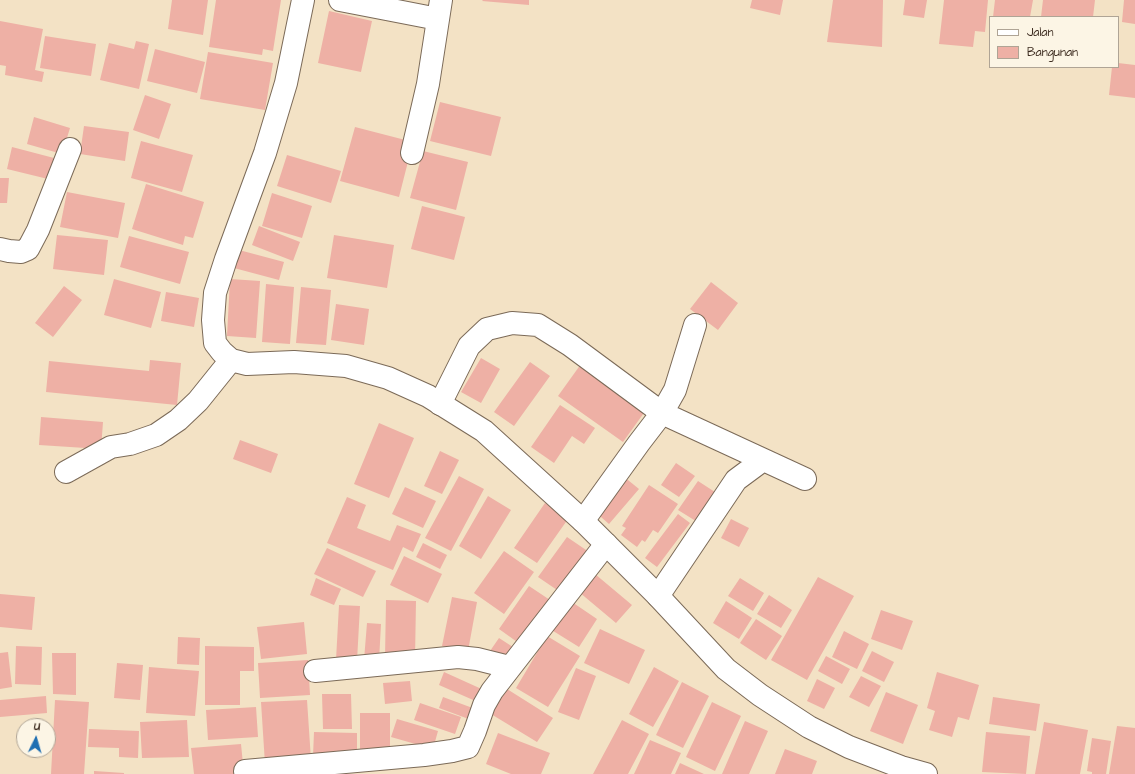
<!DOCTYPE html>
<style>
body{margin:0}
#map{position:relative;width:1135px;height:774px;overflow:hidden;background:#f3e2c5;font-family:"Architects Daughter",sans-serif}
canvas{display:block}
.legend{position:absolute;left:989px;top:16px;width:130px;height:52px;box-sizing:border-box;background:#fcf5e5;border:1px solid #afa495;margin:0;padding:5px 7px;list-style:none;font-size:12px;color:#3b2a1e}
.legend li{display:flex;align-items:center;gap:8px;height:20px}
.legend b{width:20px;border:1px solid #afa495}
.north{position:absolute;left:16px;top:718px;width:40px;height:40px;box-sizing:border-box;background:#fcf5e5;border:1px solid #afa495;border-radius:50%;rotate:5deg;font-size:11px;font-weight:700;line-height:16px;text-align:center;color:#3b2a1e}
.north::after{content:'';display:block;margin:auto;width:14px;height:18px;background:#1f6fb2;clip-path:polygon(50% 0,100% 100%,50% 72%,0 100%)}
</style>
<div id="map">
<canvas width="1135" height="774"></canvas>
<ul class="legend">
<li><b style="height:5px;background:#fff"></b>Jalan</li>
<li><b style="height:11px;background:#eeb0a5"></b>Bangunan</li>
</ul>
<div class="north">U</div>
</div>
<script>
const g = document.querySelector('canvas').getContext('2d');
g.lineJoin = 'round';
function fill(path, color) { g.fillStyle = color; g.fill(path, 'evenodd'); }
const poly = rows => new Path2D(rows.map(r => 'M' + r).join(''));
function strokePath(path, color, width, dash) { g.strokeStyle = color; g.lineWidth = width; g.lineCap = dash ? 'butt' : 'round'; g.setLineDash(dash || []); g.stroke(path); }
fill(poly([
 [172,0,208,0,203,35,168,29],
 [216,0,281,0,273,51,263,49,262,55,209,47],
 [483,0,529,0,529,5,482,1],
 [752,0,783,0,780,15,750,8],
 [833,0,883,0,882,47,827,42],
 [905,0,927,0,924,18,903,15],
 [944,0,988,0,985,32,975,31,973,47,939,44],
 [995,0,1033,0,1030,17,993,17],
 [1043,0,1095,0,1093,17,1041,17],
 [1124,0,1135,0,1135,24,1122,22],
 [329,11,372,21,361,72,318,63],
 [0,21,43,29,35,70,44,72,42,82,5,75,6,66,0,65],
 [45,36,96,44,91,76,40,68],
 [136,41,149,44,139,89,100,80,109,43,134,49],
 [155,49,205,62,197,93,147,81],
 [208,52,273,63,265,110,200,99],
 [1118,63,1135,65,1135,98,1109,95,1112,67,1118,67],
 [145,95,171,104,159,139,133,130],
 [440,102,501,117,491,156,430,141],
 [34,117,70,128,62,154,27,144],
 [84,126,129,132,125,161,80,154],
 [355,127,413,142,399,197,340,181],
 [141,141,193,155,182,192,131,178],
 [12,147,54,158,48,179,7,169],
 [423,151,468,162,456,210,410,198],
 [287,155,341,171,331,203,277,186],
 [0,178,9,178,7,203,0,203],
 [146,184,204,202,193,238,185,236,183,245,132,229],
 [67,192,125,203,118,238,60,227],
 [272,193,312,206,302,238,262,226],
 [422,206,465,217,454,260,411,249],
 [259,226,300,242,293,261,252,245],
 [57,235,108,240,104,275,53,269],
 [334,235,394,245,387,288,327,278],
 [129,236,189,252,180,284,120,267],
 [239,250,284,262,279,280,234,268],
 [114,279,161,292,151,328,104,315],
 [230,279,260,281,256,338,227,336],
 [711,282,738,303,718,330,690,309],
 [266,284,294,287,290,344,262,342],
 [64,286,82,300,53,337,35,323],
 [301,287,331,290,326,345,296,343],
 [166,292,199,298,194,327,161,321],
 [336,304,369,309,364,345,331,340],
 [481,358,500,369,481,403,461,392],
 [150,360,181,363,177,405,46,392,49,361,149,371],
 [530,362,550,376,514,426,494,412],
 [581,364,646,410,623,442,558,396],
 [560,405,595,428,584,444,572,436,554,463,531,447],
 [41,417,103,422,101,449,39,445],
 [379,423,414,438,389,498,354,484],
 [240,440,278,454,271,473,233,459],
 [440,451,459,460,442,494,424,486],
 [676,463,695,476,679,497,661,485],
 [459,476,484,489,451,551,425,538],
 [623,476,639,489,609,524,593,510],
 [698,481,718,494,699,523,678,510],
 [649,485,678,504,658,533,653,530,645,542,642,540,637,547,621,535,626,528,622,526],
 [405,487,436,501,423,528,392,514],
 [488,496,511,510,481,559,459,546],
 [347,497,366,505,357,528,390,541,397,525,421,534,413,552,403,547,393,570,327,543],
 [545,503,568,519,537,563,514,548],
 [678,514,690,523,657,567,645,558],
 [731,519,749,528,739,547,721,538],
 [567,537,589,552,560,592,538,577],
 [423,543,447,555,440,569,416,557],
 [327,548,376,571,363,597,314,574],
 [504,551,534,572,504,614,474,593],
 [404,556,442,574,428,603,390,585],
 [595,574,632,605,616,623,579,592],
 [818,577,854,596,807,680,771,660],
 [316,578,341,589,334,605,310,595],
 [740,578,764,593,753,611,728,596],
 [529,586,550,600,520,644,499,629],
 [0,594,35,597,32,630,0,627],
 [769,595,792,610,781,628,757,614],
 [452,597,477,602,468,651,442,646],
 [386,600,416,601,415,659,385,658],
 [569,600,597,619,579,647,550,629],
 [726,601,752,618,739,639,713,623],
 [339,605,360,606,357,661,336,660],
 [881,610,913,621,902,650,871,639],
 [756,619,782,636,766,660,740,643],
 [304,622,307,654,261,659,257,627],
 [367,623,381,624,379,661,364,660],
 [600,629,645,650,629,684,584,663],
 [844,631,869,644,857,669,832,657],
 [547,636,580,656,548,707,516,688],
 [178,637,200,638,199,665,177,664],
 [499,638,516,649,508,662,490,651],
 [16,646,42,647,41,685,15,684],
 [205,646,254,647,254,671,240,671,240,705,205,705],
 [872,651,894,662,884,682,862,671],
 [8,652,12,687,0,689,0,653],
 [52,653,76,653,76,695,53,694],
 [826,656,850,669,842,684,818,671],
 [308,660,310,695,260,698,258,663],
 [117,663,143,665,140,700,114,698],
 [149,667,199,671,195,716,146,713],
 [654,667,679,681,653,727,629,714],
 [576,668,596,676,579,720,558,712],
 [444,672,486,691,480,703,439,685],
 [937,672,979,685,969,720,958,717,952,737,929,730,935,711,927,708],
 [861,676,881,686,869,707,849,697],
 [817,679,835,688,824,709,807,701],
 [410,681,412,701,385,704,383,683],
 [682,682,709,696,683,748,656,735],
 [507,689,553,718,537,742,491,714],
 [886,692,918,705,903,744,870,731],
 [322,694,351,694,352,729,323,729],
 [46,696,47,713,0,717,0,700],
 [443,697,478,710,474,721,439,708],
 [993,697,1040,704,1036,731,989,724],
 [55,700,89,702,84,774,51,774],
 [307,700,311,760,265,764,261,702],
 [712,702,741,716,715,771,686,757],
 [420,703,461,717,455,734,414,720],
 [256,707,258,737,208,740,206,710],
 [360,713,390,713,390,752,360,752],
 [397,719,438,731,433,749,391,737],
 [187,720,189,757,142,758,140,722],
 [622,720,649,734,628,774,593,774],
 [745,721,768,731,749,774,722,774],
 [1044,722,1088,730,1080,774,1035,774],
 [1117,726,1135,728,1135,774,1109,774],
 [89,729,139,731,138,758,119,757,119,748,88,747],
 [314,732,357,733,357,757,313,756],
 [986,732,1030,736,1026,774,982,772],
 [498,733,550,753,541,774,511,774,486,764],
 [1092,738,1111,741,1106,774,1092,774,1092,772,1087,771],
 [650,740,681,753,671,774,634,774],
 [241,744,244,774,194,774,191,748],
 [785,749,817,761,812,774,775,774],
 [680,763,704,774,675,774],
 [94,771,124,773,124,774,94,774]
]), '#eeb0a5');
const street = poly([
 [340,0,438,19],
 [412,153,428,84,441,0],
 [0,249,9,251,21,252,28,249,38,230,70,149],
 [440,404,469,346,487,329,512,323,538,325,570,345,662,413,805,479],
 [66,472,111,447,130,444,156,435,178,420,198,401,231,360],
 [583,521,639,443,662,413,675,390,695,325],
 [658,596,736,480,763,460],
 [315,671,458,657,477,659,509,667],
 [245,771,424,755,452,751,468,747,475,731,484,705,492,691,606,544]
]);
const secondary = poly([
 [303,0,286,83,265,153,226,259,215,293,213,320,215,343,222,352,231,360,247,364,294,362,346,366,388,378,428,396,484,431,583,521,658,596,726,669,760,695,809,727,849,747,901,767,926,774]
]);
strokePath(street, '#7b6a58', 24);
strokePath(secondary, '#7b6a58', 24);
strokePath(street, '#fff', 22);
strokePath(secondary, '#fff', 22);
</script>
